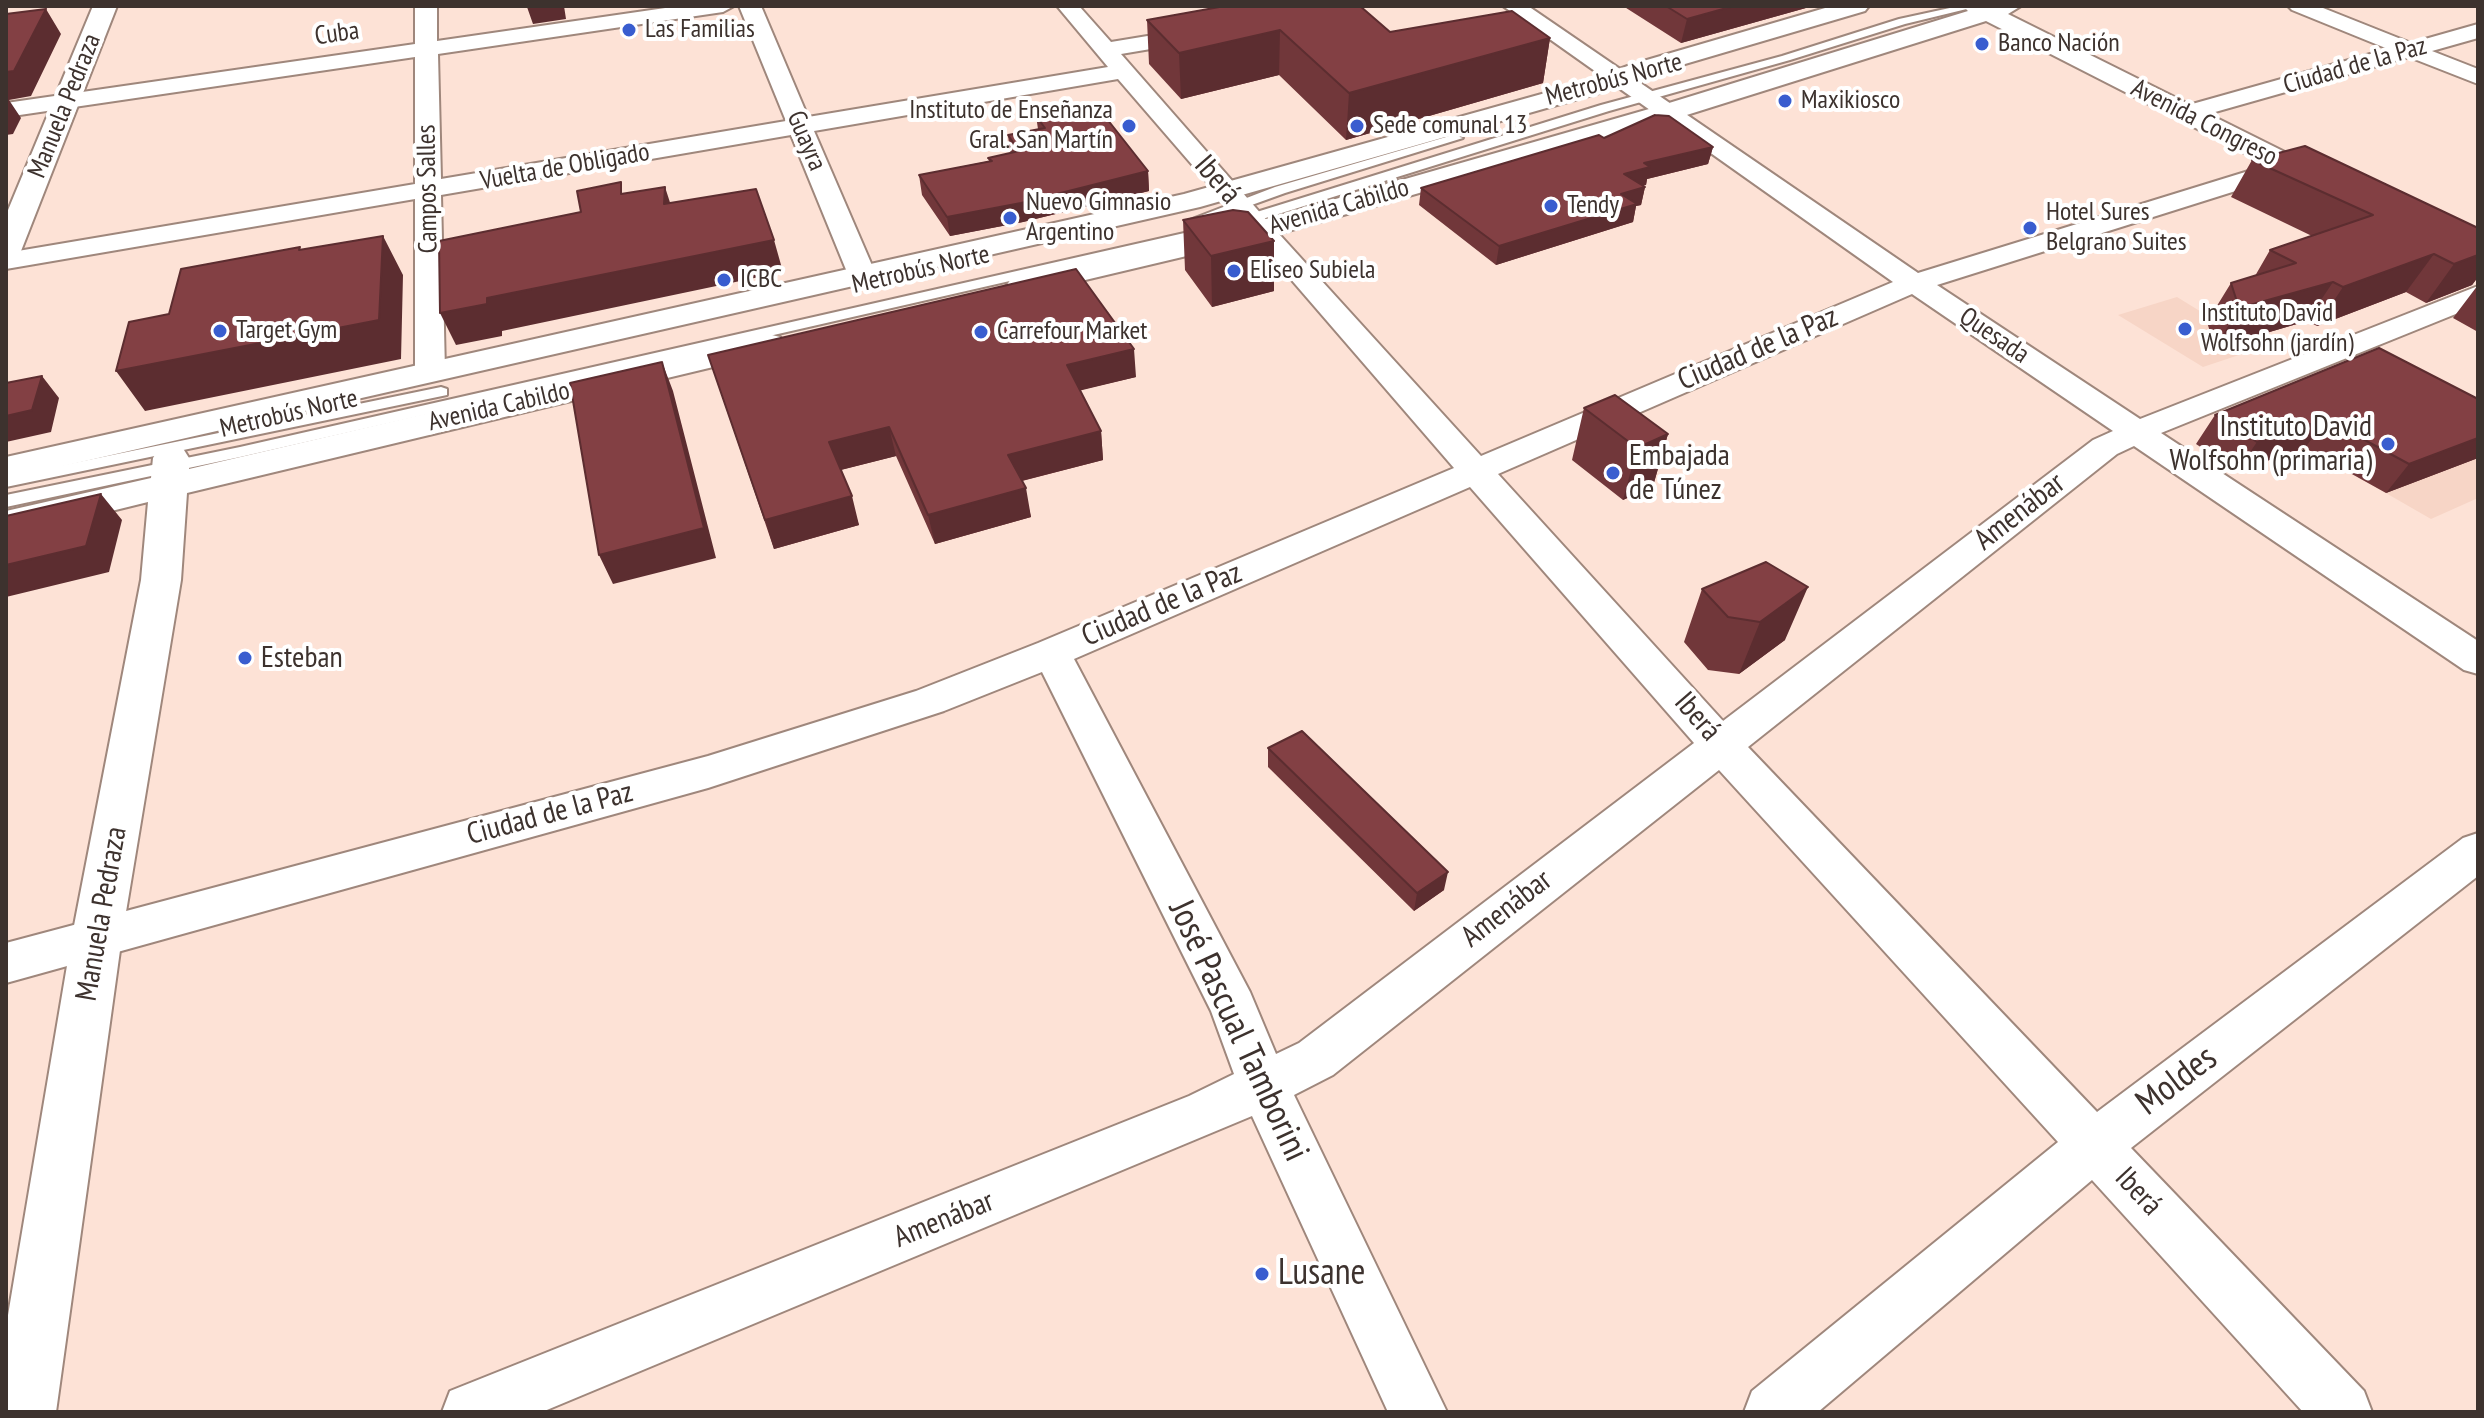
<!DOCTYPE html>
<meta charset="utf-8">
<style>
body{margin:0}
#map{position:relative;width:2484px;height:1418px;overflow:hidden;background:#fde2d6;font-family:"PT Sans Narrow",sans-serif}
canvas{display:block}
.frame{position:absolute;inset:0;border:8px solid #3d322e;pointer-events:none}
</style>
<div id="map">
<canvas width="2484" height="1418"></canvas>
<div class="frame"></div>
</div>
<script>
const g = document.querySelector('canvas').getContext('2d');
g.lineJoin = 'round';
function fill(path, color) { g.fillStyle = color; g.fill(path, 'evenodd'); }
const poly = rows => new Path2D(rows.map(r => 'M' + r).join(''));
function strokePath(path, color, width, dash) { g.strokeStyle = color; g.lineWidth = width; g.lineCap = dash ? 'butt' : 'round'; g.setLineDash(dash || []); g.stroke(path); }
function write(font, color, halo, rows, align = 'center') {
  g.font = font + ' "PT Sans Narrow",sans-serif'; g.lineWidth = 8; g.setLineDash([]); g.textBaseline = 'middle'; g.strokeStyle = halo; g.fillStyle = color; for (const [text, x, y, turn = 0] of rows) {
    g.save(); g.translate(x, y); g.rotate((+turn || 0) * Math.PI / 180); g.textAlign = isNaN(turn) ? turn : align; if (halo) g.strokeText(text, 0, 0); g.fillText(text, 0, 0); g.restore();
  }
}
fill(poly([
 [2177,297,2260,348,2203,367,2118,315],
 [2257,419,2478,441,2478,498,2431,519]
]), '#f7d5c6');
const lane = poly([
 [1959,6,1979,6,1905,24,1790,60,1609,111,1211,235,240,457,6,507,6,495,240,447,1202,229,1601,105,1782,56,1899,19,1959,6],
 [1453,135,1463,138,1285,193,1199,224,1187,221,1275,187,1453,135],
 [441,387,447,389,447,395,6,487,6,477,441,387]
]);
const street = poly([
 [415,6,437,6,437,41,679,6,734,6,723,12,438,54,441,179,786,121,739,6,761,6,808,117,1108,67,1057,6,1079,6,1111,42,1202,27,1210,29,1213,34,1210,39,1121,54,1270,224,1481,456,1893,282,1503,6,1528,6,1918,273,2281,161,2299,161,2303,166,2299,171,1937,285,2140,419,2478,286,2478,305,2161,433,2478,641,2478,674,2464,670,2134,446,2117,454,1748,747,2097,1112,2463,838,2478,833,2478,876,2131,1148,2364,1391,2372,1412,2303,1412,2092,1180,1818,1412,1744,1412,1752,1391,2058,1142,1719,770,1333,1075,1294,1095,1447,1412,1388,1412,1252,1116,542,1412,442,1412,450,1391,1189,1096,1234,1074,1211,1011,1042,672,944,711,708,788,6,983,6,943,708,756,916,691,1038,643,1454,468,1118,79,814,131,877,277,873,283,863,286,853,283,849,277,791,135,441,195,445,372,441,379,430,381,419,379,415,372,415,199,6,269,6,253,415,184,415,57,6,117,6,103,415,44,415,6],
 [1912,294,2113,431,2093,440,1723,721,1498,474,1912,294],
 [1470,487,1694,743,1299,1043,1276,1054,1250,992,1074,659,1470,487],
 [2288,6,2318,6,2411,43,2478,24,2478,38,2432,51,2478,69,2478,84,2409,57,2194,118,2178,118,2174,113,2178,108,2388,49,2292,10,2288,6]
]);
const secondary = poly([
 [93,6,117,6,21,251,17,257,6,260,6,215,93,6],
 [1832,6,1869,6,1865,11,1651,74,1599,93,1200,207,6,479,6,457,1184,194,1581,83,1633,64,1832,6],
 [1963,6,2021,6,2008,14,2333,176,2337,182,2333,188,2323,191,2313,188,1986,21,1674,119,1271,236,1022,295,1011,293,1006,286,1011,279,1252,223,1656,107,1968,11,1963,6],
 [768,334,780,337,785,344,780,351,187,493,181,580,122,936,56,1412,6,1412,6,1327,72,936,141,580,148,502,6,537,6,511,151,478,153,458,158,450,171,447,184,450,189,458,189,469,768,334]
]);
strokePath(lane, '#9f877c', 4);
strokePath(street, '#9f877c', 4);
strokePath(secondary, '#9f877c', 4);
fill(lane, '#fff');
fill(street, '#fff');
fill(secondary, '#fff');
fill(poly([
 [1623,6,1813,6,1681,43],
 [1147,20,1390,32,1550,38,1543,83,1346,140,1279,75,1181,99,1149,64],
 [1036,116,1148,171,1149,191,1023,222,950,236,922,195,919,175,989,161,988,158,1010,153,1008,135,1038,129],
 [1604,138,1713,147,1708,164,1647,179,1646,185,1643,185,1645,187,1641,205,1636,206,1633,222,1496,265,1419,205,1421,188],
 [2252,160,2478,228,2478,277,2472,285,2426,303,2406,292,2317,326,2307,321,2215,348,2207,322,2231,283,2255,276,2270,250,2312,236,2231,197],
 [1183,220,1274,241,1274,291,1212,307,1185,270],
 [2478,285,2478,332,2453,318],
 [708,355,1136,377,1080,390,1101,431,1103,460,1022,481,1031,517,935,544,896,456,840,470,859,525,774,549],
 [2478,399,2478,458,2386,493,2305,448,2237,471,2196,444,2215,415],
 [1584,408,1668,434,1653,486,1623,500,1572,460],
 [1766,562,1785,640,1739,674,1708,670,1684,642,1702,589],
 [1268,748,1444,890,1414,911,1268,767]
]), '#71373a');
fill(poly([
 [537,6,564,6,566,19,533,24,527,7],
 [1734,6,1813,6,1681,43,1687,19],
 [46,9,61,34,31,96,9,100,21,118,13,134,6,135,6,72],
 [1280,30,1279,75,1181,99,1179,53],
 [1550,38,1543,83,1346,140,1349,93],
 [1713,147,1708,164,1647,179,1646,185,1620,192,1624,174,1644,163],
 [1148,171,1149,191,1023,222,950,236,947,217],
 [665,187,675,218,664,204],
 [1645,187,1641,205,1636,206,1633,222,1496,265,1499,246,1621,194],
 [383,236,403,275,401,359,145,411,116,371],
 [774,240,783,272,502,331,502,336,456,345,440,313,487,298],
 [1274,241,1274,291,1212,307,1211,256],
 [2434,254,2406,292,2317,326,2343,287],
 [2478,255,2478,277,2472,285,2426,303,2454,264],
 [2333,282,2307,321,2215,348,2239,308],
 [1134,349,1136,377,1070,393,1067,365],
 [662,362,673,391,716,558,613,584,599,555],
 [42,376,59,398,51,432,6,442,6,416],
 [2326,419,2305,448,2237,471,2257,442],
 [889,427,896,456,837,471,829,442],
 [1101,431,1103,460,1013,483,1008,455],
 [1668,434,1653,486,1623,500,1637,448],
 [2478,438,2478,458,2386,493,2409,464],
 [1026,488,1031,517,935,544,928,515],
 [101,494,122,520,109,572,6,597,6,599,6,565],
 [852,496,859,525,774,549,765,520],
 [1808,587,1785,640,1739,674,1760,622],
 [1448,872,1444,890,1414,911,1417,893]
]), '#5c2d30');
const building = poly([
 [1225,6,1360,6,1390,32,1512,11,1550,38,1349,93,1280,30,1179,53,1147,20,1225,6],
 [1666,6,1734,6,1687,19,1666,6],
 [46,9,14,71,6,72,6,14,46,9],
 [1096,105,1148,171,1021,203,947,217,919,175,992,161,988,158,1019,151,1008,135,1045,128,1036,116,1096,105],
 [1655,115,1669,116,1713,147,1644,163,1650,167,1624,174,1645,187,1621,194,1637,204,1499,246,1421,188,1599,135,1604,138,1655,115],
 [2305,146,2478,228,2478,255,2454,264,2434,254,2343,287,2333,282,2239,308,2231,283,2296,263,2270,250,2373,215,2252,160,2305,146],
 [621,182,621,194,665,187,664,204,756,189,774,240,487,298,487,304,440,313,439,241,581,212,577,191,621,182],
 [1233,210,1248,212,1274,241,1211,256,1183,220,1233,210],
 [383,236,379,320,116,371,129,322,169,314,181,269,300,247,299,250,383,236],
 [1076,269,1134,349,1067,365,1101,431,1008,455,1026,488,928,515,889,427,829,442,852,496,765,520,708,355,1076,269],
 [2379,348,2478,399,2478,438,2409,464,2326,419,2257,442,2215,415,2379,348],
 [662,362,704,528,599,555,570,383,662,362],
 [42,376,32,410,6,416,6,383,42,376],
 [1615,395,1668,434,1637,448,1584,408,1615,395],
 [101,494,86,546,6,565,6,516,101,494],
 [1766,562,1808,587,1760,622,1728,617,1702,589,1766,562],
 [1302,731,1448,872,1417,893,1268,748,1302,731]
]);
fill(building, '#834044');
strokePath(building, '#5c2d30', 2);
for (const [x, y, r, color] of [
 [629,30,8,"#395dcf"],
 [1982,44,8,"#395dcf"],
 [1785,101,8,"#395dcf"],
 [1129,126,8,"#395dcf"],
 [1357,126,8,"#395dcf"],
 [1551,206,8,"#395dcf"],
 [1010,218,8,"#395dcf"],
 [2030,228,8,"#395dcf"],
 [1234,271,8,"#395dcf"],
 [724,280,8,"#395dcf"],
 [2185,329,8,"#395dcf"],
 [220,331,8,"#395dcf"],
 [981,332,8,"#395dcf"],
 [2388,444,8,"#395dcf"],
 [1613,473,8,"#395dcf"],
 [245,658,8,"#395dcf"],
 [1262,1274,8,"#395dcf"]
]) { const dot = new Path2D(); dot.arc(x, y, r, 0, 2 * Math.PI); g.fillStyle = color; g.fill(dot); strokePath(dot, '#fff', 3); }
write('26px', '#3d322e', '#fff', [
 ["Las Familias",645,30],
 ["Banco Nación",1998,44],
 ["Maxikiosco",1801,101],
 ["Instituto de Enseñanza",1113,111,"right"],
 ["Gral. San Martín",1113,141,"right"],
 ["Sede comunal 13",1373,126],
 ["Nuevo Gimnasio",1026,203],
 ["Argentino",1026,233],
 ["Tendy",1567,206],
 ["Hotel Sures",2046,213],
 ["Belgrano Suites",2046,243],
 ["Eliseo Subiela",1250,271],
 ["ICBC",740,280],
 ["Instituto David",2201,314],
 ["Wolfsohn (jardín)",2201,344],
 ["Target Gym",236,331],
 ["Carrefour Market",997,332]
], 'left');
write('26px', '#3d322e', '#fff', [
 ["Cuba",337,34,-8],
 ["Ciudad de la Paz",2355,66,-16],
 ["Metrobús Norte",1614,80,-15],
 ["Manuela Pedraza",65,106,-68],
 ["Avenida Congreso",2204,123,27],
 ["Guayra",806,141,67],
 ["Vuelta de Obligado",565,167,-10],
 ["Campos Salles",428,189,-91],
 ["Avenida Cabildo",1339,207,-16],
 ["Metrobús Norte",921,270,-13],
 ["Quesada",1994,336,34],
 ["Avenida Cabildo",499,407,-13],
 ["Metrobús Norte",289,414,-13]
]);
write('30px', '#3d322e', '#fff', [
 ["Iberá",1217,180,49],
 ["Ciudad de la Paz",1758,349,-23],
 ["Amenábar",2020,512,-38],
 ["Ciudad de la Paz",1162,605,-23],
 ["Iberá",1697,717,49],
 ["Ciudad de la Paz",550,814,-15],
 ["Amenábar",1507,909,-38],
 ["Manuela Pedraza",102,914,-80],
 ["Iberá",2138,1192,47],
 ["Amenábar",944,1220,-22]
]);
write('30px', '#3d322e', '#fff', [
 ["Instituto David",2372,427,"right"],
 ["Wolfsohn (primaria)",2372,461,"right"],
 ["Embajada",1629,456],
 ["de Túnez",1629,490],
 ["Esteban",261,658]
], 'left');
write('36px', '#3d322e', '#fff', [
 ["José Pascual Tamborini",1238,1031,65],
 ["Moldes",2177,1081,-37]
]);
write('36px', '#3d322e', '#fff', [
 ["Lusane",1278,1274]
], 'left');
</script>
